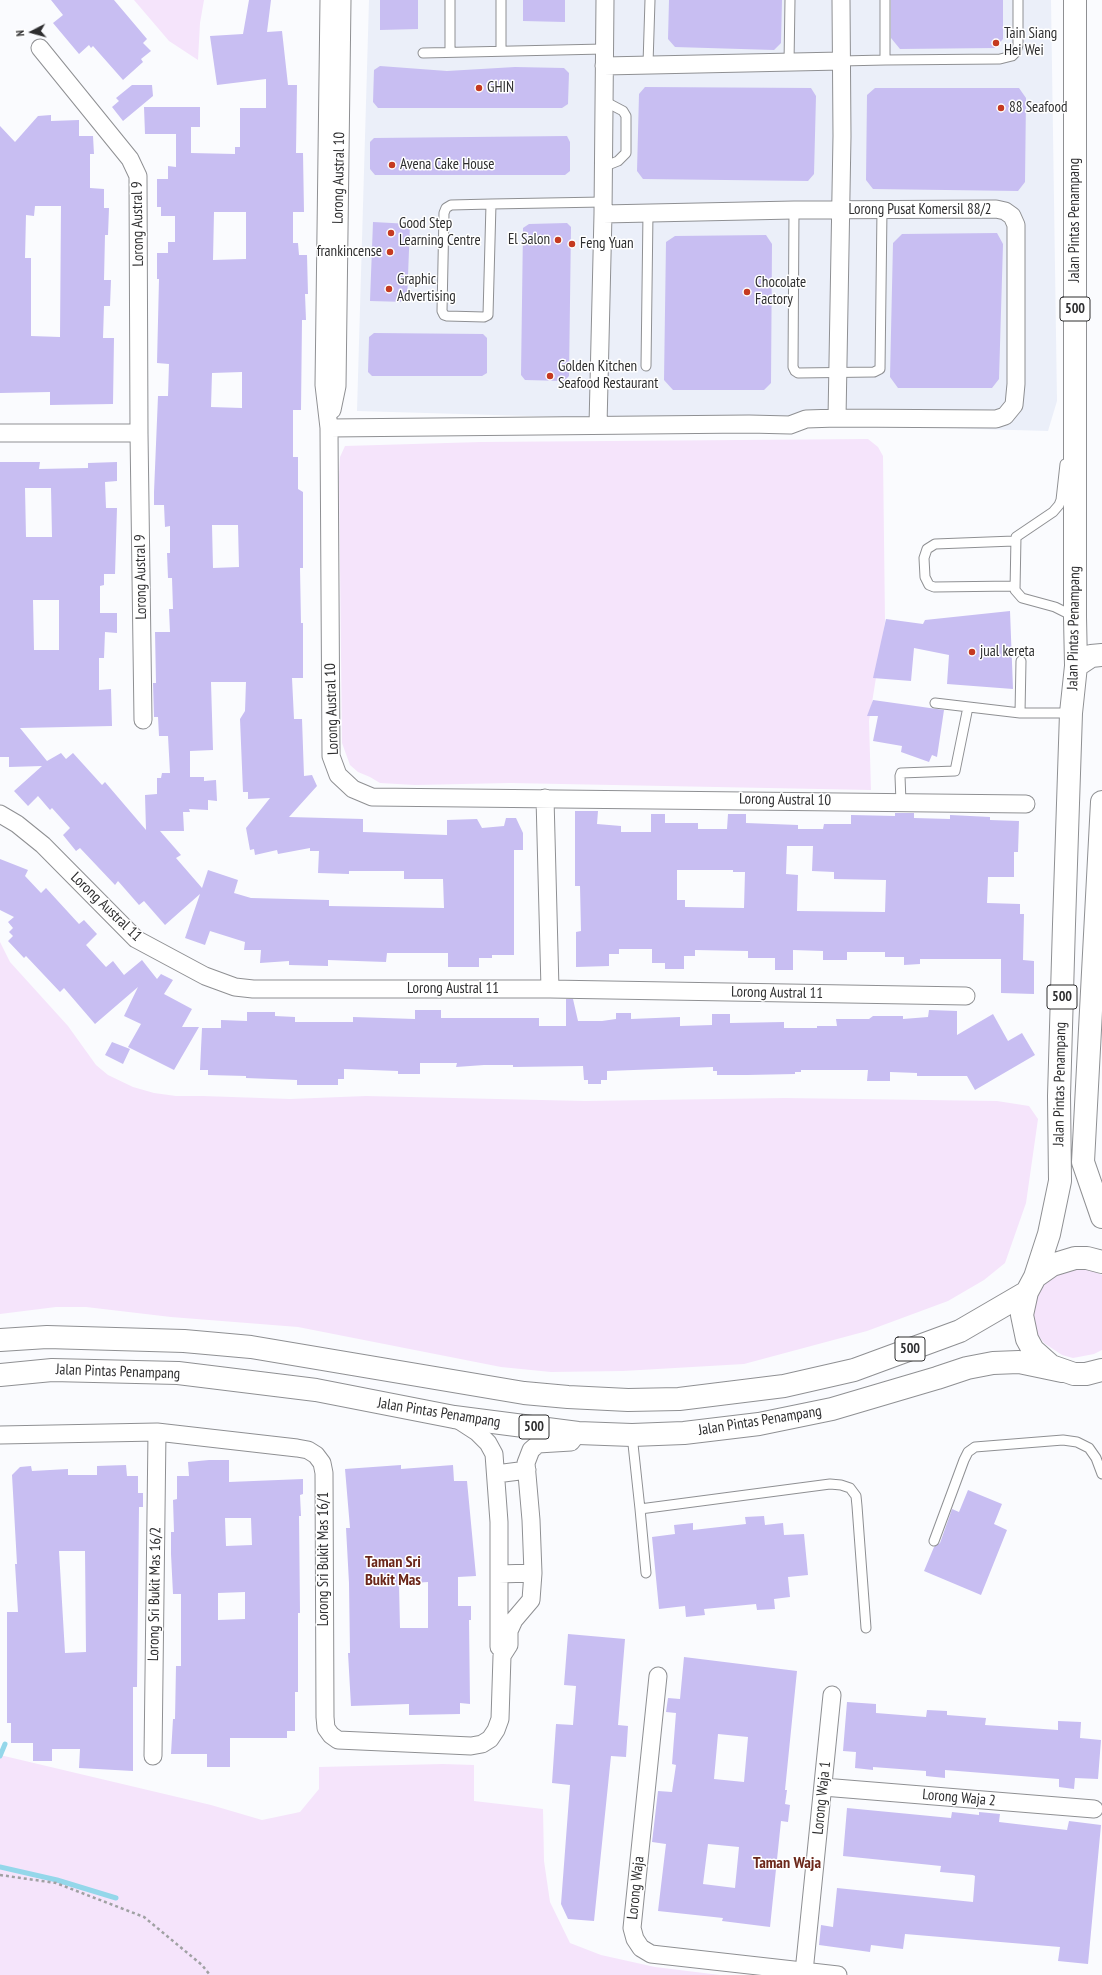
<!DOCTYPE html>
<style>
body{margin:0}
#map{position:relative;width:1102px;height:1975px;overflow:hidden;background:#fafbfe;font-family:"PT Sans Narrow",sans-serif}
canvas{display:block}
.north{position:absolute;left:12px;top:12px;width:40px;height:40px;-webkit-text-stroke:3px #fff;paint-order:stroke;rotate:264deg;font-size:11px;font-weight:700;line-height:16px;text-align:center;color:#2e2e2f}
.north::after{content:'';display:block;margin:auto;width:14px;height:18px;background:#2e2e2f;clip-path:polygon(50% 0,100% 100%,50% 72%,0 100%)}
</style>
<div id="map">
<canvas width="1102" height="1975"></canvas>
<div class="north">N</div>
</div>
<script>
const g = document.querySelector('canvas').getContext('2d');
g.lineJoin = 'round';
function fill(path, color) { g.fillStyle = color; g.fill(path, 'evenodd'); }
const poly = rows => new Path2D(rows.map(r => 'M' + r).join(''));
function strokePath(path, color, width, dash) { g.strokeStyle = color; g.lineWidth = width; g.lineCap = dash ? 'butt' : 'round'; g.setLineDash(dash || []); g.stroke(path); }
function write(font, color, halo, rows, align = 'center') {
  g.font = font + ' "PT Sans Narrow",sans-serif'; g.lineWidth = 3; g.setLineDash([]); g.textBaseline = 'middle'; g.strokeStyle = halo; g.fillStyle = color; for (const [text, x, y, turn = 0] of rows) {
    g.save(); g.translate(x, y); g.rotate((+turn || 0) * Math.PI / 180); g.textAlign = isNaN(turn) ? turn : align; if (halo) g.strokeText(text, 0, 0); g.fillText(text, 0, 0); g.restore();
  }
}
fill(poly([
 [369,0,1051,0,1057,401,1048,431,357,411]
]), '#ebeff9');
fill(poly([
 [134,0,204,0,200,23,198,60,169,41],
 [868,439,878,447,883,456,885,622,869,721,871,790,510,783,415,785,380,783,370,777,358,772,350,765,342,743,339,476,340,457,345,446,481,442],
 [0,942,10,962,68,1026,96,1065,108,1075,133,1087,154,1093,176,1096,203,1096,290,1099,366,1096,585,1101,785,1098,997,1101,1029,1106,1038,1119,1026,1203,1005,1263,984,1280,948,1301,867,1331,744,1364,623,1371,551,1372,501,1367,298,1327,171,1317,86,1307,56,1307,0,1314],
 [1081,1267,1091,1270,1102,1275,1102,1350,1094,1354,1073,1358,1062,1355,1044,1343,1038,1335,1032,1314,1036,1293,1050,1276],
 [0,1755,211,1805,262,1820,300,1812,319,1789,319,1767,443,1764,474,1765,474,1801,543,1809,544,1861,550,1902,570,1943,601,1955,655,1967,720,1975,0,1975]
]), '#f5e4fb');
strokePath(poly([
 [0,1756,5,1744],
 [0,1867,57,1880,116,1898]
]), '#94d7ea', 5);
fill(poly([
 [51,0,114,0,147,39,143,43,151,51,141,59,143,62,123,80,93,46,91,48,89,45,79,54,53,23,63,15],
 [249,0,271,0,267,32,282,31,288,85,297,85,296,153,303,153,304,212,293,212,293,243,298,243,299,255,307,255,308,294,305,294,306,320,302,320,301,410,293,410,293,457,298,457,298,489,303,492,303,568,300,568,301,623,303,623,303,678,292,678,294,719,302,719,304,776,312,775,317,786,289,817,363,819,363,832,447,835,447,820,477,819,482,828,504,826,506,818,516,818,523,833,523,850,514,850,514,955,492,955,492,958,479,958,479,967,448,967,448,953,387,953,386,962,328,960,328,966,289,965,289,961,260,963,261,950,244,950,245,942,210,931,205,945,185,938,200,894,165,925,144,901,139,905,118,881,115,885,80,848,76,851,63,835,70,828,52,808,50,810,38,796,28,806,14,791,42,766,9,767,9,757,0,757,0,462,40,462,39,469,88,468,88,463,117,462,117,481,105,482,106,508,117,508,115,574,104,574,104,585,100,586,100,613,117,613,117,633,105,632,104,658,99,658,99,690,111,689,112,726,20,728,47,761,61,753,66,759,73,753,102,785,105,782,146,830,145,795,157,794,157,778,161,778,162,773,170,773,168,736,159,736,158,717,154,717,153,683,156,683,155,632,170,632,169,609,173,609,172,578,168,578,167,553,170,553,170,526,165,527,164,505,154,505,154,492,158,396,168,396,169,364,157,363,159,279,157,279,157,253,168,253,168,242,175,242,175,216,161,216,161,207,157,207,157,179,168,179,168,166,176,167,176,134,145,134,144,107,200,107,200,127,191,127,191,153,235,154,235,147,240,147,240,108,266,108,266,79,217,85,210,36,243,34],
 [214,212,246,212,246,259,213,260],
 [242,372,242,408,211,407,212,373],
 [25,488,51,488,52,537,26,537],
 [212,525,238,525,239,567,213,568],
 [33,600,59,600,59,650,34,650],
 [211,682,246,682,245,711,240,719,243,792,248,792,248,799,270,798,246,828,250,850,254,849,255,855,277,850,278,854,310,848,310,851,319,851,318,873,349,874,349,871,404,871,404,879,443,879,444,908,329,906,329,900,251,898,234,893,238,880,208,870,202,888,176,858,181,855,160,831,184,831,183,812,190,812,189,809,208,810,208,800,217,801,216,780,204,781,204,777,190,777,190,751,213,750],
 [380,0,418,0,418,29,380,30],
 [523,0,565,0,565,22,523,21],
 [669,0,782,0,781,43,774,50,675,47,668,39],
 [891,0,1003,0,1003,39,995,48,900,49,891,38],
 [380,66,447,71,515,67,564,68,569,73,568,104,562,108,378,108,373,102,374,70],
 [132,85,152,85,153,96,123,121,112,107,119,101,116,98],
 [645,87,811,88,816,96,814,174,808,181,643,179,637,171,639,94],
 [875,88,1019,88,1026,98,1025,182,1018,191,873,189,866,180,867,95],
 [51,115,51,121,79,120,79,136,93,136,94,154,90,154,90,188,104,189,104,208,109,208,108,235,105,235,104,280,111,280,110,306,104,306,103,338,114,338,113,404,50,405,50,392,0,393,0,126,15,142,38,116],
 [35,206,61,206,60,337,31,336,31,258,25,258,26,215,34,216],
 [567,136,570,142,570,171,565,175,375,175,370,169,370,142,374,138],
 [373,222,410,224,407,302,370,301],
 [567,223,571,227,569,376,564,381,525,380,521,375,523,228,529,224],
 [997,233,1003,244,999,379,992,388,898,388,890,377,893,243,902,234],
 [766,235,772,244,771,383,764,390,673,390,664,380,666,242,675,236],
 [374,333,483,334,487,338,487,373,482,376,372,376,368,372,369,337],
 [1010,611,1013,689,947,684,949,655,914,648,911,681,873,678,886,619,923,624,925,620],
 [873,700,944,710,937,757,932,755,929,762,901,752,902,746,873,741,878,716,867,716],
 [575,811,598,811,597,824,621,826,621,832,651,832,651,814,665,814,665,823,698,823,698,829,727,829,728,814,746,814,746,823,798,825,798,829,823,829,824,824,851,824,851,815,895,816,895,813,914,813,914,818,950,819,950,815,990,817,990,820,1019,821,1018,852,1014,852,1014,877,988,877,987,903,1020,904,1020,914,1024,914,1023,960,1034,961,1034,994,1001,993,1001,959,920,959,920,964,904,965,904,957,885,957,885,952,847,952,847,960,823,960,823,951,793,950,793,970,775,970,775,958,748,958,748,951,695,950,695,956,684,956,684,969,665,969,665,963,652,963,652,949,619,949,619,954,609,954,609,966,576,967,576,932,581,931,580,886,575,886],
 [787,846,813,846,812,871,834,872,834,879,886,880,885,912,797,911,798,875,786,874],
 [677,870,733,870,733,872,745,872,744,908,685,907,685,900,677,900],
 [0,859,28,870,25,876,41,893,46,888,79,924,84,920,97,934,86,945,106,967,113,961,124,975,142,960,157,979,161,974,173,980,164,994,192,1009,182,1027,199,1027,174,1070,128,1047,141,1024,124,1016,138,987,95,1024,64,988,60,992,26,956,24,958,8,941,13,936,9,932,13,928,8,922,14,917,0,910],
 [566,999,573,999,578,1021,602,1021,616,1019,616,1013,631,1013,631,1019,680,1017,680,1026,712,1025,712,1014,730,1014,730,1023,784,1022,784,1028,817,1028,817,1026,837,1026,836,1019,869,1019,873,1016,903,1016,903,1019,928,1017,929,1010,957,1011,957,1035,993,1014,1008,1041,1022,1033,1035,1055,975,1090,967,1076,917,1076,917,1073,890,1072,890,1081,867,1081,868,1070,801,1070,801,1072,795,1072,795,1074,747,1075,717,1075,717,1071,713,1071,713,1067,607,1071,607,1080,601,1080,601,1084,588,1084,588,1080,584,1080,583,1066,513,1067,513,1065,484,1065,456,1067,457,1063,420,1063,420,1074,398,1074,398,1071,344,1069,344,1079,338,1079,338,1085,297,1085,297,1080,246,1078,246,1076,208,1075,208,1070,200,1070,202,1028,221,1028,221,1020,247,1021,247,1012,275,1012,275,1016,295,1017,295,1022,353,1022,353,1017,415,1019,415,1010,441,1010,441,1018,539,1018,539,1026,566,1026],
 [112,1042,130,1049,123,1064,105,1055],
 [209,1460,229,1460,229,1482,303,1479,303,1494,300,1495,301,1516,299,1516,300,1613,298,1613,298,1692,295,1692,295,1731,287,1731,287,1738,230,1738,230,1767,207,1767,207,1754,171,1754,173,1719,175,1719,176,1666,181,1666,181,1594,173,1594,171,1554,171,1532,174,1532,173,1500,177,1499,177,1476,189,1476,188,1462],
 [225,1518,251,1518,252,1545,226,1546],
 [245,1592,245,1619,218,1620,218,1593],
 [126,1465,127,1476,138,1476,138,1493,143,1493,143,1507,139,1507,137,1687,133,1687,133,1771,79,1768,80,1749,52,1749,52,1761,33,1761,33,1743,11,1743,11,1723,7,1723,7,1612,18,1612,15,1564,17,1564,12,1475,20,1467,31,1466,32,1471,68,1469,68,1475,97,1475,97,1466],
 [59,1551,85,1551,86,1652,65,1653],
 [401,1465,401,1469,453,1465,454,1481,467,1481,476,1576,458,1577,458,1606,471,1606,471,1620,469,1620,470,1704,460,1703,460,1714,409,1715,409,1704,351,1706,348,1653,350,1653,349,1583,346,1528,350,1528,345,1469],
 [428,1582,428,1628,400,1628,399,1584],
 [968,1490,1002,1504,994,1524,1007,1530,981,1595,924,1571,934,1547,940,1543,952,1509,959,1512],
 [764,1516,765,1525,783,1523,784,1535,804,1534,808,1575,788,1577,790,1597,774,1599,775,1609,757,1610,756,1604,704,1609,705,1615,686,1617,685,1606,659,1609,652,1537,675,1534,674,1525,693,1523,693,1530,746,1524,745,1517],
 [568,1634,625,1639,618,1725,628,1726,626,1757,611,1756,594,1921,568,1919,561,1904,570,1785,552,1783,556,1724,573,1725,576,1686,564,1685],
 [684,1657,797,1671,785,1790,787,1790,785,1804,790,1805,788,1822,781,1821,770,1927,722,1921,723,1918,658,1911,666,1844,652,1842,658,1791,672,1792,676,1765,672,1764,676,1713,666,1712,668,1698,680,1699],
 [718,1734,748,1737,744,1782,714,1779],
 [708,1844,739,1847,735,1888,703,1884],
 [847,1702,876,1704,876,1713,926,1717,927,1710,947,1711,947,1715,986,1718,985,1725,1058,1730,1058,1721,1081,1722,1080,1738,1101,1740,1098,1779,1075,1778,1074,1789,1059,1787,1059,1779,945,1770,945,1778,926,1776,926,1771,873,1767,873,1770,855,1768,856,1752,843,1751],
 [847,1808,951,1818,952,1812,979,1815,979,1812,1000,1814,999,1822,1067,1830,1069,1821,1101,1825,1088,1964,1058,1961,1060,1947,905,1934,903,1949,871,1945,870,1952,819,1945,821,1925,833,1927,837,1888,973,1902,975,1876,973,1875,940,1872,941,1866,843,1856]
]), '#c8bef2');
const service = poly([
 [450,0,450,52],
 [501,51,501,0],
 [423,53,604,49],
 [885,60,1000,59,1012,56,1016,52,1018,45,1018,0],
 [841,61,885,60,885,0],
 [789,63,790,0],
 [648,64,650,0],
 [603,167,618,161,626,153,626,116,623,111,604,101],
 [491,204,488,315,484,317,447,316,444,315,442,311,444,213,446,208,451,205,491,204,603,202],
 [794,210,793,367,795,371,798,373,874,372,880,369,882,210],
 [646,366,648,213],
 [1065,464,1061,500,1059,505,1053,512,1016,537,1015,590,1022,598,1055,607,1075,617],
 [1014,541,935,544,927,549,924,558,925,577,929,585,934,587,1015,586],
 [935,703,1020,713,1071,713],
 [1020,713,1021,661],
 [901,802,900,776,901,773,955,771,968,707],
 [632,1435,640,1509,830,1484,841,1485,850,1488,856,1496,857,1506,866,1628],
 [640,1509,646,1573],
 [934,1541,964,1460,968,1452,975,1447,1063,1440,1077,1442,1089,1448,1096,1458,1102,1474]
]);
const minor = poly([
 [329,0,324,385,329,428,331,756,338,775,353,789,372,797,1026,804],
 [40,48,130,159,138,176,139,433,143,720],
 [604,66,841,61],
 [332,410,337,386,342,0],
 [837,418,842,136,841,0],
 [598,425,603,214,605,0],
 [329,428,749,424,790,425,806,419,837,418,996,419,1005,416,1014,405,1016,384,1016,225,1012,216,1005,211,996,209,794,210,603,214],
 [0,433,139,433],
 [545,798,550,989],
 [0,814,17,824,43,845,136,939,205,976,235,987,253,989,550,989,966,996],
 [457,1419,477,1432,488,1443,494,1454,499,1522,499,1647],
 [0,1435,157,1432,297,1448,308,1450,316,1455,322,1463,324,1473,325,1717,326,1728,331,1735,338,1740,471,1746,482,1744,490,1739,496,1730,500,1719,502,1656,509,1645,509,1631,514,1620,531,1600,533,1573,531,1520,526,1463,531,1450,538,1444,571,1442,578,1433],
 [496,1474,527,1470],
 [499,1574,533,1573],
 [658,1676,632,1928,635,1939,641,1948,651,1954,838,1975],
 [153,1756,157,1432],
 [823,1787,1094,1809],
 [804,1972,832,1695]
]);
const primary = poly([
 [1076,666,1091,656,1102,655],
 [1102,802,1083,1162,1102,1217],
 [1102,1262,1087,1258,1075,1258,1052,1265,1035,1277,1027,1292,1022,1315,1027,1339,1033,1350,1051,1366,1074,1374,1086,1374,1102,1370],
 [1035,1277,1049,1234,1060,1181,1059,1096,1064,924,1071,713,1076,666,1075,617,1075,0],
 [0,1340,47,1337,184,1341,251,1347,524,1393,568,1397,628,1400,679,1399,784,1386,854,1370,960,1331,1027,1292],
 [0,1375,52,1370,178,1373,316,1390,454,1417,578,1433,632,1435,684,1433,759,1424,832,1409,937,1378,967,1368,993,1363,1019,1362,1062,1371]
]);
strokePath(service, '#8f9093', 11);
strokePath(minor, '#8f9093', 19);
strokePath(primary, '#8f9093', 24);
strokePath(poly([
 [0,1875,56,1883,144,1917,202,1965,210,1975]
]), '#a0a1a3', 2.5, [3, 3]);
strokePath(service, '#fff', 9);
strokePath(minor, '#fff', 17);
strokePath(primary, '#fff', 22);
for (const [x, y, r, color] of [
 [996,43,4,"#c53a20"],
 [479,88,4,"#c53a20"],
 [1001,108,4,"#c53a20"],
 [392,165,4,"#c53a20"],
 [391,233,4,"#c53a20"],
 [558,240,4,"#c53a20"],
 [572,244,4,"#c53a20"],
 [390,252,4,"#c53a20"],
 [389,289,4,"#c53a20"],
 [747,292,4,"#c53a20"],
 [550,376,4,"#c53a20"],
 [972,652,4,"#c53a20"]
]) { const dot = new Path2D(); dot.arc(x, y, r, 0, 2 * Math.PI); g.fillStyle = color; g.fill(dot); strokePath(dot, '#fff', 1.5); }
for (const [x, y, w] of [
 [1075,309,30],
 [1062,997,30],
 [910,1349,30],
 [534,1427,30]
]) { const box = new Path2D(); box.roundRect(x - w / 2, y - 12, w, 24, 3); g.fillStyle = '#fff'; g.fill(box); strokePath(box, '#2e2e2f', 1); }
write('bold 14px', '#2e2e2f', null, [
 ["500",1075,309],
 ["500",1062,997],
 ["500",910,1349],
 ["500",534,1427]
]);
write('15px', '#2e2e2f', '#fff', [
 ["Tain Siang",1004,34],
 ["Hei Wei",1004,51],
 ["GHIN",487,88],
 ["88 Seafood",1009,108],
 ["Avena Cake House",400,165],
 ["Good Step",399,224],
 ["Learning Centre",399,241],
 ["El Salon",550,240,"right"],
 ["Feng Yuan",580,244],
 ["frankincense",382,252,"right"],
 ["Graphic",397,280],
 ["Advertising",397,297],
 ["Chocolate",755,283],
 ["Factory",755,300],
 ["Golden Kitchen",558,367],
 ["Seafood Restaurant",558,384],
 ["jual kereta",980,652]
], 'left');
write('15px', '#2e2e2f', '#fff', [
 ["Lorong Austral 10",339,178,-89],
 ["Lorong Pusat Komersil 88/2",920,210],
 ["Jalan Pintas Penampang",1075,220,-90],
 ["Lorong Austral 9",138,224,-91],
 ["Lorong Austral 9",141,577,-91],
 ["Jalan Pintas Penampang",1074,628,-89],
 ["Lorong Austral 10",332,709,-92],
 ["Lorong Austral 10",785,800,1],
 ["Lorong Austral 11",106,907,44],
 ["Lorong Austral 11",453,989],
 ["Lorong Austral 11",777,993,1],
 ["Jalan Pintas Penampang",1060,1084,-89],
 ["Jalan Pintas Penampang",118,1372,2],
 ["Jalan Pintas Penampang",439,1413,9],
 ["Jalan Pintas Penampang",760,1421,-9],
 ["Lorong Sri Bukit Mas 16/1",324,1559,-90],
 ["Lorong Sri Bukit Mas 16/2",155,1594,-89],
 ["Lorong Waja 1",822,1798,-84],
 ["Lorong Waja 2",959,1798,5],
 ["Lorong Waja",636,1888,-84]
]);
write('bold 16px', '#6b271a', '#fff', [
 ["Taman Sri",393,1562],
 ["Bukit Mas",393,1580],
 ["Taman Waja",787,1863]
]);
</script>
